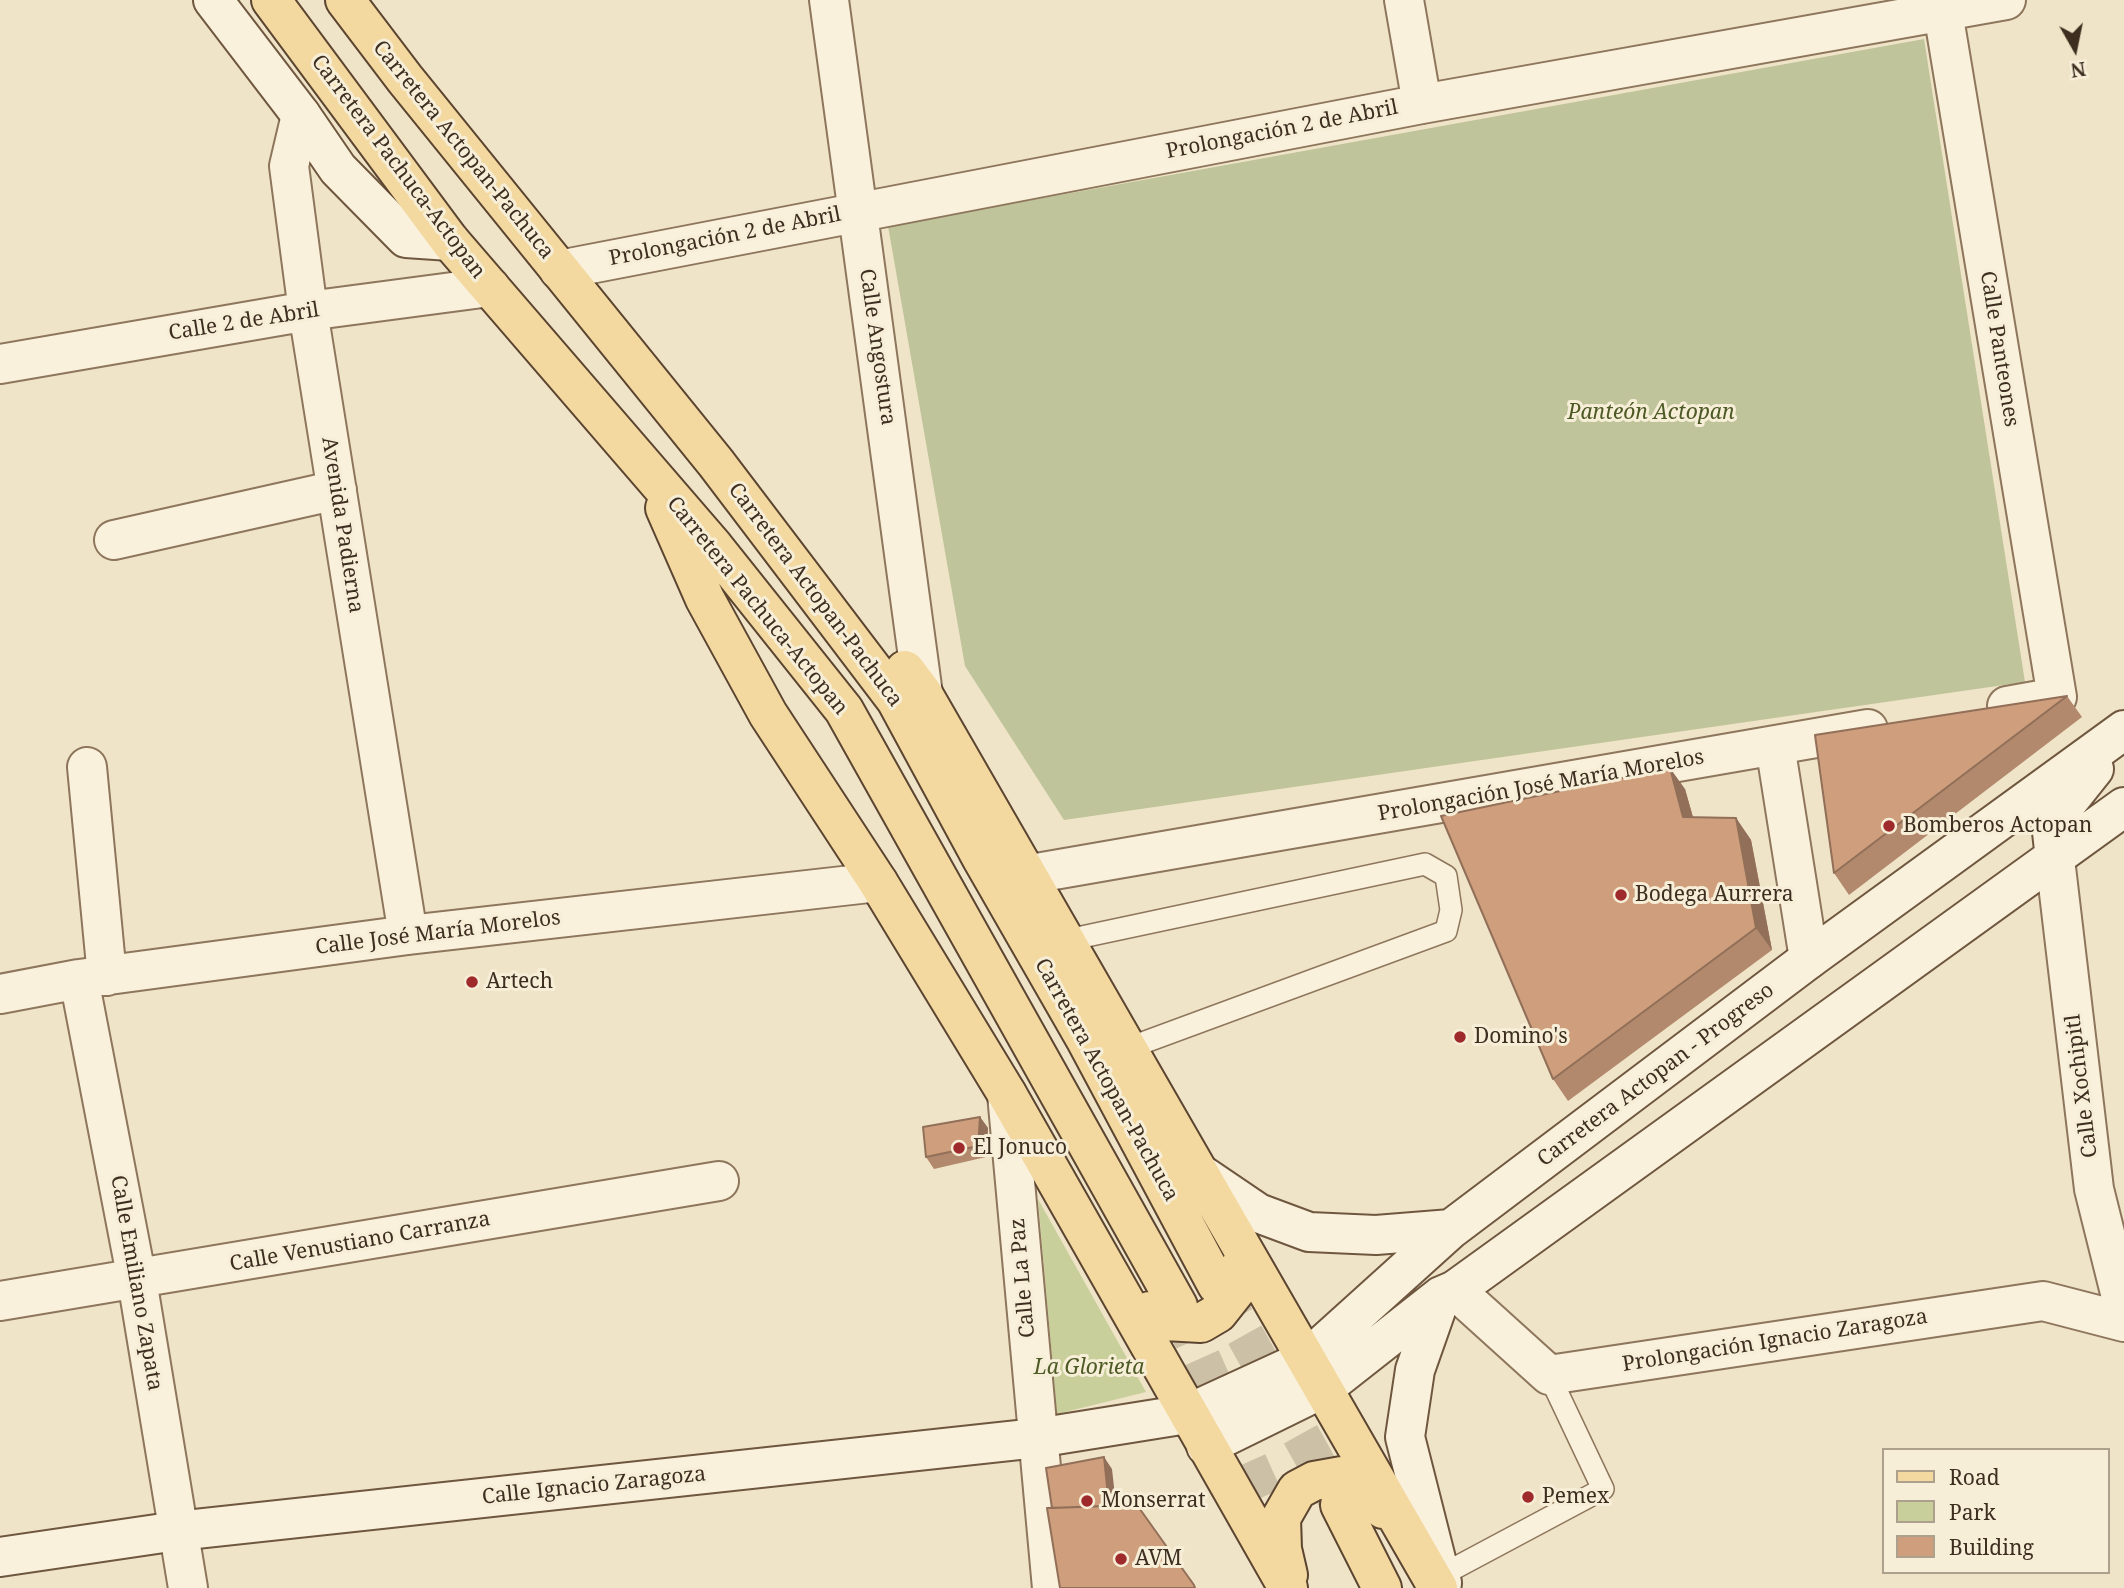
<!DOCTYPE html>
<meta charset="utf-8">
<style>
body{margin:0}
#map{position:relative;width:2124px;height:1588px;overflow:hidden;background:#f0e4c8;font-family:"Noto Serif",serif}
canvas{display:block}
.legend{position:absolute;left:1882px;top:1448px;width:228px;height:126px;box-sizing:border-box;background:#f7eed8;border:2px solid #ada18e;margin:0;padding:9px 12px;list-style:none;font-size:21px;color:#3d2e20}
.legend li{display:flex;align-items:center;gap:14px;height:35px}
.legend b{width:35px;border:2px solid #ada18e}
.north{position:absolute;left:2040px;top:14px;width:70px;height:70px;-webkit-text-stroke:5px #f7eed8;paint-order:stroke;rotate:171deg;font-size:19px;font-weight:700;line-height:28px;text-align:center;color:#3d2e20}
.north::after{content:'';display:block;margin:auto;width:24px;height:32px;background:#3d2e20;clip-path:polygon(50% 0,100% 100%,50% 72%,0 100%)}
</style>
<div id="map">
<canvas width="2124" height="1588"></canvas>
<ul class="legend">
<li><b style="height:9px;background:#f3d9a0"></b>Road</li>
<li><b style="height:19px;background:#c9cf9b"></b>Park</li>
<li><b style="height:19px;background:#cf9f7d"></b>Building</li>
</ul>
<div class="north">N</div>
</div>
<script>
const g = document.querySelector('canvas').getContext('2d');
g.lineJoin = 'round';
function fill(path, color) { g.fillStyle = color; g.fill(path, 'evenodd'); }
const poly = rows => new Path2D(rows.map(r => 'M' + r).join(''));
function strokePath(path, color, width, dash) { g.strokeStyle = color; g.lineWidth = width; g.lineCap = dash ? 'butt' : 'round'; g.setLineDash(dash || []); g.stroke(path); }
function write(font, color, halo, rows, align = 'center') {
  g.font = font + ' "Noto Serif",serif'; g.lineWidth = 6; g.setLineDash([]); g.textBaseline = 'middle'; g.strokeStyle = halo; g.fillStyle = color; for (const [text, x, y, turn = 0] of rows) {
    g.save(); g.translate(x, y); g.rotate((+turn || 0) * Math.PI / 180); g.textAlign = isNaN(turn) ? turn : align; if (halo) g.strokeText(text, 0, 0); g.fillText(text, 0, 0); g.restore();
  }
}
fill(poly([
 [1038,1199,1146,1392,1057,1414]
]), '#c9cf9b');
fill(poly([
 [1924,39,2025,682,1064,820,965,666,888,226]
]), '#bfc49a');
strokePath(poly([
 [1217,1285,1340,1505],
 [1178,1306,1282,1538]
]), '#ccc0a6', 38, [38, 19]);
const lane = poly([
 [1063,941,1425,864,1446,876,1451,910,1446,931,1126,1049],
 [1440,1576,1603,1489,1549,1375]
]);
const street = poly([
 [829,0,923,694],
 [1404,0,1422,104],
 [1941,0,2057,697,2007,706],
 [301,115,289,166,308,311,408,935],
 [559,270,1422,104,2006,0],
 [0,364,308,311,490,287],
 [114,540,337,490],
 [1775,745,1809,959],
 [87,767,107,976],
 [2055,859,2094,1189,2124,1309],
 [1025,875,1868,729],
 [79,979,137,1280,188,1588],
 [0,994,79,979,408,935,878,882],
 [1007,1094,1052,1588],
 [1455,1290,1549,1375,2043,1301,2124,1322],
 [0,1301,719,1181]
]);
const secondary = poly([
 [213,0,301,115,338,169,406,238,450,241],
 [2055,859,2051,823,2094,769],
 [1199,1173,1258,1213,1309,1232,1376,1235,1451,1229],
 [1441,1296,1415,1370,1405,1437,1442,1583],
 [1206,1446,1324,1388,1441,1296,1455,1290,2124,807],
 [0,1557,177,1531,1037,1438,1187,1414,1307,1359,1451,1229,1809,959,2124,730]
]);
const primary = poly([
 [271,0,450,241,714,547,844,710,1178,1306],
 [345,0,405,79,716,463,896,700,981,857,1086,1040,1217,1285],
 [665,508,705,599,768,714,878,882,1007,1094,1288,1588],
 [905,670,923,694,1438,1588],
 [1150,1311,1165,1321,1201,1323,1218,1313,1237,1289,1241,1265],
 [1340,1505,1382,1588],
 [1288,1575,1282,1549,1281,1518,1297,1490,1314,1481,1342,1476,1357,1480,1383,1509]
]);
strokePath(lane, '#8d765c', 24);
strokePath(street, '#8d765c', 42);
strokePath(secondary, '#6f573f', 42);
strokePath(primary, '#5b4430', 42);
strokePath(lane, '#faf1dc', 21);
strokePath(street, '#faf1dc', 38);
strokePath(secondary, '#faf1dc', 38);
strokePath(primary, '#f3d9a0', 38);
fill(poly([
 [2067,696,2082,717,1849,895,1834,873],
 [1685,789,1693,817,1736,818,1751,840,1772,950,1568,1101,1553,1079],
 [980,1117,988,1128,986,1157,934,1169,926,1157]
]), '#b2896c');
fill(poly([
 [1670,768,1685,789,1699,839,1683,817],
 [1736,818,1751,840,1772,950,1756,928],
 [980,1117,988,1128,986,1157,978,1146],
 [1104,1457,1112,1469,1118,1523,1110,1511]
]), '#916f58');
const building = poly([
 [2067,696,1834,873,1815,735,2067,696],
 [1670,768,1683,817,1736,818,1756,928,1553,1079,1441,816,1670,768],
 [980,1117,978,1146,926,1157,923,1127,980,1117],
 [1104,1457,1109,1506,1052,1508,1046,1468,1104,1457],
 [1137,1505,1194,1585,1195,1588,1060,1588,1047,1508,1137,1505]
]);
fill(building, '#cf9f7d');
strokePath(building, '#916f58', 2);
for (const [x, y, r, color] of [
 [1889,826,7,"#9e2a2b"],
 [1621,895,7,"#9e2a2b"],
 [472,982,7,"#9e2a2b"],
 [1460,1037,7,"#9e2a2b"],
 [959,1148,7,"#9e2a2b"],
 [1528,1497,7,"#9e2a2b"],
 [1087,1501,7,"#9e2a2b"],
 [1121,1559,7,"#9e2a2b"]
]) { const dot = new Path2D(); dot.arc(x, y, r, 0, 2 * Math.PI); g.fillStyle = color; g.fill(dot); strokePath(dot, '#f7eed8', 2.5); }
write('21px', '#3d2e20', '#f7eed8', [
 ["Prolongación 2 de Abril",1282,130,-11],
 ["Carretera Actopan-Pachuca",463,150,51],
 ["Carretera Pachuca-Actopan",398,167,53],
 ["Prolongación 2 de Abril",725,237,-11],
 ["Calle 2 de Abril",244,322,-9],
 ["Calle Angostura",877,347,82],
 ["Calle Panteones",1999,349,81],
 ["Avenida Padierna",342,525,81],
 ["Carretera Actopan-Pachuca",815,595,53],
 ["Carretera Pachuca-Actopan",757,606,51],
 ["Prolongación José María Morelos",1541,786,-10],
 ["Calle José María Morelos",438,933,-7],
 ["Carretera Actopan - Progreso",1656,1075,-37],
 ["Carretera Actopan-Pachuca",1106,1080,61],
 ["Calle Xochipitl",2082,1086,-97],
 ["Calle Venustiano Carranza",360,1242,-10],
 ["Calle La Paz",1023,1278,-95],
 ["Calle Emiliano Zapata",136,1283,80],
 ["Prolongación Ignacio Zaragoza",1775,1341,-9],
 ["Calle Ignacio Zaragoza",594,1486,-6]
]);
write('italic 21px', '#4d5a26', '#f7eed8', [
 ["Panteón Actopan",1651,413],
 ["La Glorieta",1089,1368]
]);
write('21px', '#3d2e20', '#f7eed8', [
 ["Bomberos Actopan",1903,826],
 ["Bodega Aurrera",1635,895],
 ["Artech",486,982],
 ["Domino's",1474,1037],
 ["El Jonuco",973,1148],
 ["Pemex",1542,1497],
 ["Monserrat",1101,1501],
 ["AVM",1135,1559]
], 'left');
</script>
